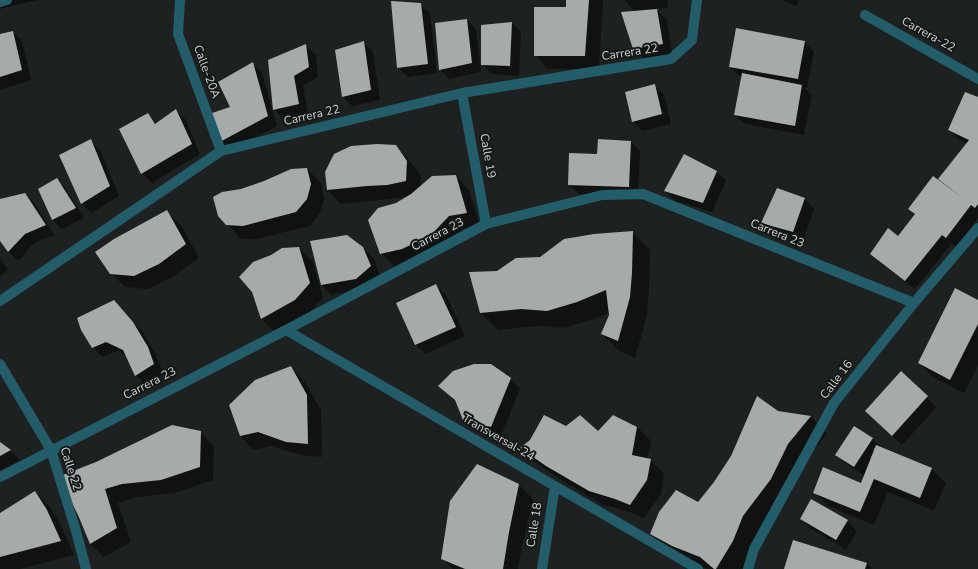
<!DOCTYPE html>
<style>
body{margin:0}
canvas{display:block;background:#1e2121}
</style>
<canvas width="978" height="569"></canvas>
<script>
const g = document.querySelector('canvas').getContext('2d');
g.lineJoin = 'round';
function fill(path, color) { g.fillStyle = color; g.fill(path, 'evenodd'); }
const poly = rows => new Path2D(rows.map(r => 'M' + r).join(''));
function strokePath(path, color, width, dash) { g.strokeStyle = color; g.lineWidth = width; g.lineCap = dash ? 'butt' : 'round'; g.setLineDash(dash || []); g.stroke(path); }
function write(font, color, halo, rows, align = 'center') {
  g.font = font + ' "Nunito Sans",sans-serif'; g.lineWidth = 4; g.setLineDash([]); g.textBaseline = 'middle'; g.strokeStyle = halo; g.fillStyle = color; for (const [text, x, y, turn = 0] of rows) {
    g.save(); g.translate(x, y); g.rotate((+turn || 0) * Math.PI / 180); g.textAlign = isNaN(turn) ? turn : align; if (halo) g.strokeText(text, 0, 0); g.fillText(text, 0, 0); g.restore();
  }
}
fill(poly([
 [0,0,37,0,0,9],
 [567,0,603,0,599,69,548,69,535,55,566,8],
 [625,0,668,0,667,8,656,9,667,20,672,54,644,58,634,48,635,12],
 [781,0,799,0,797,6],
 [420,4,430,13,437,73,408,77,398,67],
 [467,20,476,29,481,72,449,79,440,69],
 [512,23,521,32,519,76,492,74,482,64],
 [13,32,22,41,31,80,0,90,0,35],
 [804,41,814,51,807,88,804,88,812,95,804,135,745,124,735,115,742,77,739,76,730,67],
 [363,43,373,52,380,100,352,106,343,97],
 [306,46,316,55,318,77,303,86,308,113,284,119,274,109,269,60],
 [252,64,262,73,277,126,228,152,219,142,231,108],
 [654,85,664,95,671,124,642,131,633,121],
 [978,99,978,218,956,247,952,243,915,289,881,263,871,253,898,237,915,215,909,209,949,188,940,179,968,144,958,139,949,130],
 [176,110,186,120,200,154,152,183,142,174,121,129,148,114,157,123],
 [90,141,100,150,119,196,91,213,81,203],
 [631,142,640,151,638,196,579,194,569,184],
 [395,146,409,160,421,176,420,187,456,176,469,190,480,226,463,229,445,248,395,267,381,253,397,204,408,197,341,204,328,190,326,172],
 [684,155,717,172,726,181,712,212,675,201,665,191],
 [307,169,321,183,324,199,320,213,310,226,257,239,241,239,227,224,241,190],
 [57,179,66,189,84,218,62,229,53,220,39,189],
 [25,194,35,204,54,235,34,243,18,261,8,251,0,240,0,201],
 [805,199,814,209,803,241,771,232,762,223],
 [167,212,181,225,199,258,172,277,148,289,125,287,111,273],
 [633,233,650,250,649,290,647,315,635,358,619,351,602,334,609,313,594,319,564,328,539,326,498,330,481,313,497,272,540,258],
 [312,242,362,248,373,258,380,275,365,288,331,295,322,285],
 [299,248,313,262,323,297,309,314,275,332,261,319],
 [0,258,8,270,0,276],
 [436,285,446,295,465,336,426,354,416,345,397,304],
 [978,301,978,365,964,393,933,377,919,363],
 [123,311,143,332,157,357,163,374,146,385,136,375,127,356,117,351,102,357,93,347],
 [291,367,304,381,321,410,322,457,300,455,272,446,254,450,240,436],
 [901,373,937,407,902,445,876,421],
 [510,379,520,389,501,436,474,430,464,420,456,402,439,386],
 [777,412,811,417,827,434,805,461,743,569,707,569,690,562,668,551,651,534,699,503],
 [566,427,598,432,637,427,651,441,647,459,650,460,664,473,661,494,644,518,630,512,603,505,561,480,535,462,521,448],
 [200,432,214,446,213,480,175,493,136,497,118,503,131,542,104,557,90,544,79,514,67,491],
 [872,439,882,449,932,469,946,483,934,511,888,492,874,525,828,506,814,492,861,484,865,476,846,464,837,455],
 [0,444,11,451,20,460,0,470],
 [519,485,533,499,522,547,518,569,453,569,442,558],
 [35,492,49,506,61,525,74,555,20,569,0,569,0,514],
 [801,519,847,521,857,531,846,549,811,529],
 [867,563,872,569,785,569]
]), '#0007');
fill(poly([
 [566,0,589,0,585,56,534,56,534,7,566,7],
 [391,1,421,3,428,64,397,68],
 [657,9,663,44,633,49,621,12],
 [467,19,472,63,439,70,435,23],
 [512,22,510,66,481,65,481,25],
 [736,28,805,41,798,79,729,67],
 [13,31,22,70,0,77,0,34],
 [364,41,371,90,342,97,335,50],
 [306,44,309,67,294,76,299,104,273,110,268,60],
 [253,62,268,116,218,143,209,114,230,107,218,82],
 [742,73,802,85,795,126,734,115],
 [655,84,662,114,632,122,625,92],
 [965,92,978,97,978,204,975,208,971,205,946,238,942,235,905,281,870,254,888,228,898,236,915,214,908,209,933,176,963,198,938,179,969,140,948,130],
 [176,109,192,144,141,174,119,129,148,113,155,124],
 [91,139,110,186,81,204,59,155],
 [598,139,631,141,629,187,568,185,569,153,597,154],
 [377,144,396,145,407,161,406,181,387,185,367,186,327,190,325,172,334,154,351,146],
 [684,154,717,171,703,203,664,191],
 [307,168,311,184,307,199,296,212,243,226,226,225,218,216,213,197,222,192,241,189,264,181,291,169],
 [456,175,467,213,449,216,431,235,402,249,380,254,368,220,378,208,396,203,411,194,432,176],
 [57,178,76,208,52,220,38,189],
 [777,188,805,198,793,232,761,223],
 [25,193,46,225,25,234,8,252,0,241,0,199],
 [167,210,186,244,159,264,134,276,110,274,95,252,114,239],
 [633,231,632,273,630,297,618,341,601,334,609,315,606,290,577,302,547,311,521,309,480,313,469,272,497,271,516,258,540,257,564,239,594,234],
 [347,235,363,247,371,266,356,279,321,285,310,241],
 [299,247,310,283,295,300,261,319,252,292,239,277,253,262,271,255,282,248],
 [436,284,456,327,415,345,396,303],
 [955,288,978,300,978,324,950,380,918,363],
 [114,300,133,322,148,347,154,364,135,376,123,350,106,342,92,348,81,330,77,318],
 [474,364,491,364,511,378,491,427,463,420,455,400,438,386,453,371],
 [291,366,307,395,308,444,286,442,258,432,240,436,229,405,255,380],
 [901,371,928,396,892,436,865,411],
 [757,396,778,411,811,416,788,444,771,479,743,516,733,541,716,569,714,569,700,557,672,546,650,534,659,512,676,490,698,502,714,482,731,456],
 [544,415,566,426,580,415,598,431,613,415,637,427,632,455,651,459,647,480,630,505,615,499,589,491,546,466,520,448,530,440],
 [172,425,201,431,200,467,161,480,122,484,105,489,117,528,90,544,78,515,66,491,63,475,96,462],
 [854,426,873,438,854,467,835,455],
 [0,442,11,450,0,456],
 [876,445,932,468,920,498,874,479,860,512,813,493,823,467,861,483],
 [477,464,519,484,509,532,503,569,465,569,441,559,450,501],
 [35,491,47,510,61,541,0,557,0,513],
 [811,499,848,520,836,540,800,519],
 [793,540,867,563,865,569,784,569]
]), '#a6aaa9');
strokePath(poly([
 [180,0,178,34,221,151],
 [0,2,7,0],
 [865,15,978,79],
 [462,93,486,224],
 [0,301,221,151,462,93,671,59,692,40,697,0],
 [286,330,698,569],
 [0,364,51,450,76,531,86,569],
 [0,477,286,330,486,224,602,195,643,194,914,303],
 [542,569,555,486],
 [748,569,754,549,834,403,914,303,978,228]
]), '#245d6a', 10);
write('12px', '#d0d2d2', '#141818', [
 ["Carrera-22",928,35,29],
 ["Carrera 22",630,53,-9],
 ["Calle-20A",206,72,70],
 ["Carrera 22",312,116,-13],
 ["Calle 19",487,156,80],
 ["Carrera 23",777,234,22],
 ["Carrera 23",438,235,-28],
 ["Calle 16",837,380,-53],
 ["Carrera 23",150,384,-27],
 ["Transversal-24",498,438,30],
 ["Calle 22",70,469,72],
 ["Calle 18",535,525,-81]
]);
</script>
